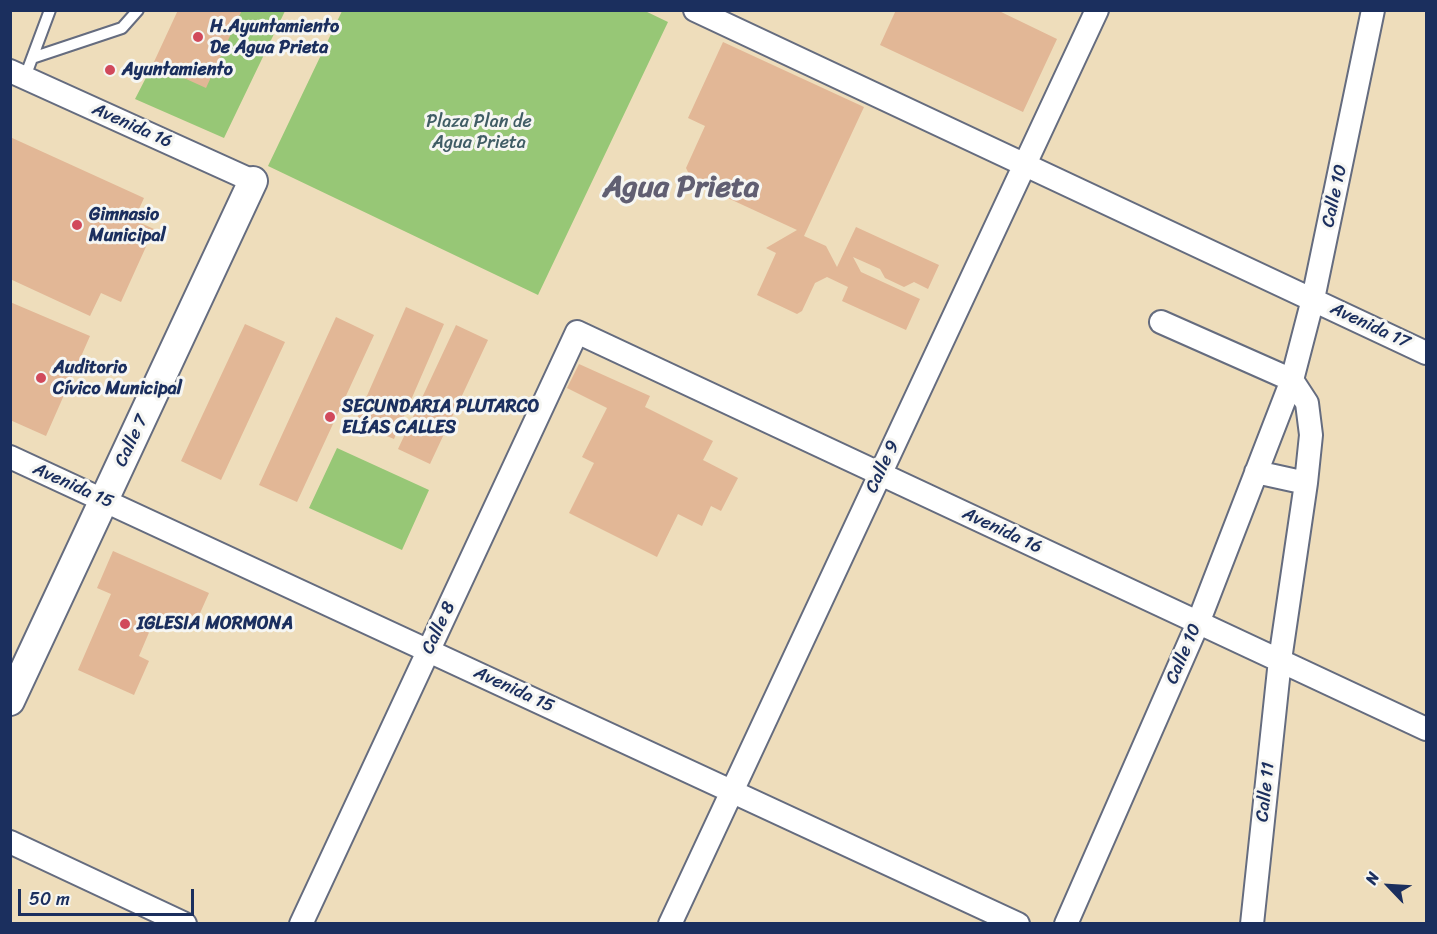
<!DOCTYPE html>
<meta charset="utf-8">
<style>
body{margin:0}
#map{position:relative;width:1437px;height:934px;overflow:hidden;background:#edb;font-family:Sriracha,sans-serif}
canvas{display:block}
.frame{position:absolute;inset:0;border:12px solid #1b2f5e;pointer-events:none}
.north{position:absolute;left:1359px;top:856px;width:60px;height:60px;-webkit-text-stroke:4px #f6f6f2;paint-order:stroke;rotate:295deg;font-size:16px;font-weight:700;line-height:24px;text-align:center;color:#1b2f5e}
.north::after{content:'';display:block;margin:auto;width:21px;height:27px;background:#1b2f5e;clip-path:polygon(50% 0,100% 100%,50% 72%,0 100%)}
.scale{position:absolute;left:18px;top:889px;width:176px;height:27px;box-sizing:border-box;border:3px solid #1b2f5e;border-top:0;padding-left:8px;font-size:18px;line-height:21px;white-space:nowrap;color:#1b2f5e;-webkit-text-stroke:4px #f6f6f2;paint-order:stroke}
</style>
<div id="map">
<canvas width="1437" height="934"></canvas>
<div class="frame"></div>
<div class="north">N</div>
<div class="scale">50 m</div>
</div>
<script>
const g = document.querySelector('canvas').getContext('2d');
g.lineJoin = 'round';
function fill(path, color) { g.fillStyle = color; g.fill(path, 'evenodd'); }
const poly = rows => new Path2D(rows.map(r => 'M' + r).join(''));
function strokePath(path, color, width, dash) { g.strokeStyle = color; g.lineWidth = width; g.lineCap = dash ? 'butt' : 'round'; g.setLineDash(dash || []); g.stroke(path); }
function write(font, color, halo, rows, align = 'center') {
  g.font = font + ' Sriracha,sans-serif'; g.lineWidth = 6; g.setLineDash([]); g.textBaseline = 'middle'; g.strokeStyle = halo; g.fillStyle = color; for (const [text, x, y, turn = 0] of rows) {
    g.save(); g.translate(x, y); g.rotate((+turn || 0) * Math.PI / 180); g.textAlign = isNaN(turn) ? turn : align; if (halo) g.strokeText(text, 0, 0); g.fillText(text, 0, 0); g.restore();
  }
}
fill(poly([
 [643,10,668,22,538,295,268,166,342,11],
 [242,11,285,11,224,138,135,99,153,64],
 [337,448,429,490,402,550,309,508]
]), '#97c776');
fill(poly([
 [178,10,242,10,206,88,153,64],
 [896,10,997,10,1057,39,1023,112,880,45],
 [723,42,864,107,804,236,826,246,837,267,856,227,939,265,928,289,914,282,904,287,885,278,880,269,853,257,861,272,920,299,906,330,842,301,848,287,827,277,815,283,802,311,797,314,757,295,776,253,766,248,797,230,693,182,686,168,705,126,688,118],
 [10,137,144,198,134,220,154,229,121,302,101,293,90,316,10,279],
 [10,302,90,336,46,436,10,420],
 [406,307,444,324,394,439,355,423],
 [336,317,374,335,297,502,259,485],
 [245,324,285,342,221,480,181,461],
 [456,325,488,340,430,464,398,449],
 [579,364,650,396,645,407,713,441,703,460,738,478,721,511,711,506,702,526,678,514,657,557,569,513,594,463,582,457,607,408,567,388],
 [113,551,209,593,192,631,156,616,139,656,149,661,134,695,78,670,111,594,97,588]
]), '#e2b796');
const service = poly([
 [32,58,122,28,138,10],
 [25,77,50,10]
]);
const minor = poly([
 [695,10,1426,353],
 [10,71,253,181],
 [1161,322,1292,380,1307,403,1311,435,1306,483,1280,660,1252,924],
 [10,457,1018,924],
 [1256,472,1306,483],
 [10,842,185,924],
 [301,924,577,332,1426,729],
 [670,924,1097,10],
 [1066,924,1198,623,1292,380,1313,299,1373,10]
]);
const tertiary = poly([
 [10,701,253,181]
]);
strokePath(service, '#656c7f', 14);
strokePath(minor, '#656c7f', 26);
strokePath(tertiary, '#656c7f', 32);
strokePath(service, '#fff', 10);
strokePath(minor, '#fff', 22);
strokePath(tertiary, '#fff', 28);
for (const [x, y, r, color] of [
 [198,37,6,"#d1495b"],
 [110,70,6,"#d1495b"],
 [77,225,6,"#d1495b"],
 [41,378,6,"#d1495b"],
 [330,417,6,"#d1495b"],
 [125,624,6,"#d1495b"]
]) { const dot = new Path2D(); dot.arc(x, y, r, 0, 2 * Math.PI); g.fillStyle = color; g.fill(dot); strokePath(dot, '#f6f6f2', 2); }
write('bold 18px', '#1b2f5e', '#f6f6f2', [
 ["H.Ayuntamiento",210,27],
 ["De Agua Prieta",210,48],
 ["Ayuntamiento",122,70],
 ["Gimnasio",89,215],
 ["Municipal",89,236],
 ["Auditorio",53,368],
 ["Cívico Municipal",53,389],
 ["SECUNDARIA PLUTARCO",342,407],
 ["ELÍAS CALLES",342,428],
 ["IGLESIA MORMONA",137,624]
], 'left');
write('18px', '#405d65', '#f6f6f2', [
 ["Plaza Plan de",479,122],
 ["Agua Prieta",479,143]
]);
write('18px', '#1b2f5e', '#f6f6f2', [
 ["Avenida 16",132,126,24],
 ["Calle 10",1335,196,-78],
 ["Avenida 17",1370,326,25],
 ["Calle 7",132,441,-65],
 ["Calle 9",883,467,-65],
 ["Avenida 15",73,486,24],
 ["Avenida 16",1002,531,25],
 ["Calle 8",439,628,-65],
 ["Calle 10",1184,654,-67],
 ["Avenida 15",514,690,25],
 ["Calle 11",1266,792,-84]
]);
write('bold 30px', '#615f72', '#f6f6f2', [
 ["Agua Prieta",681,188]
]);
</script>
